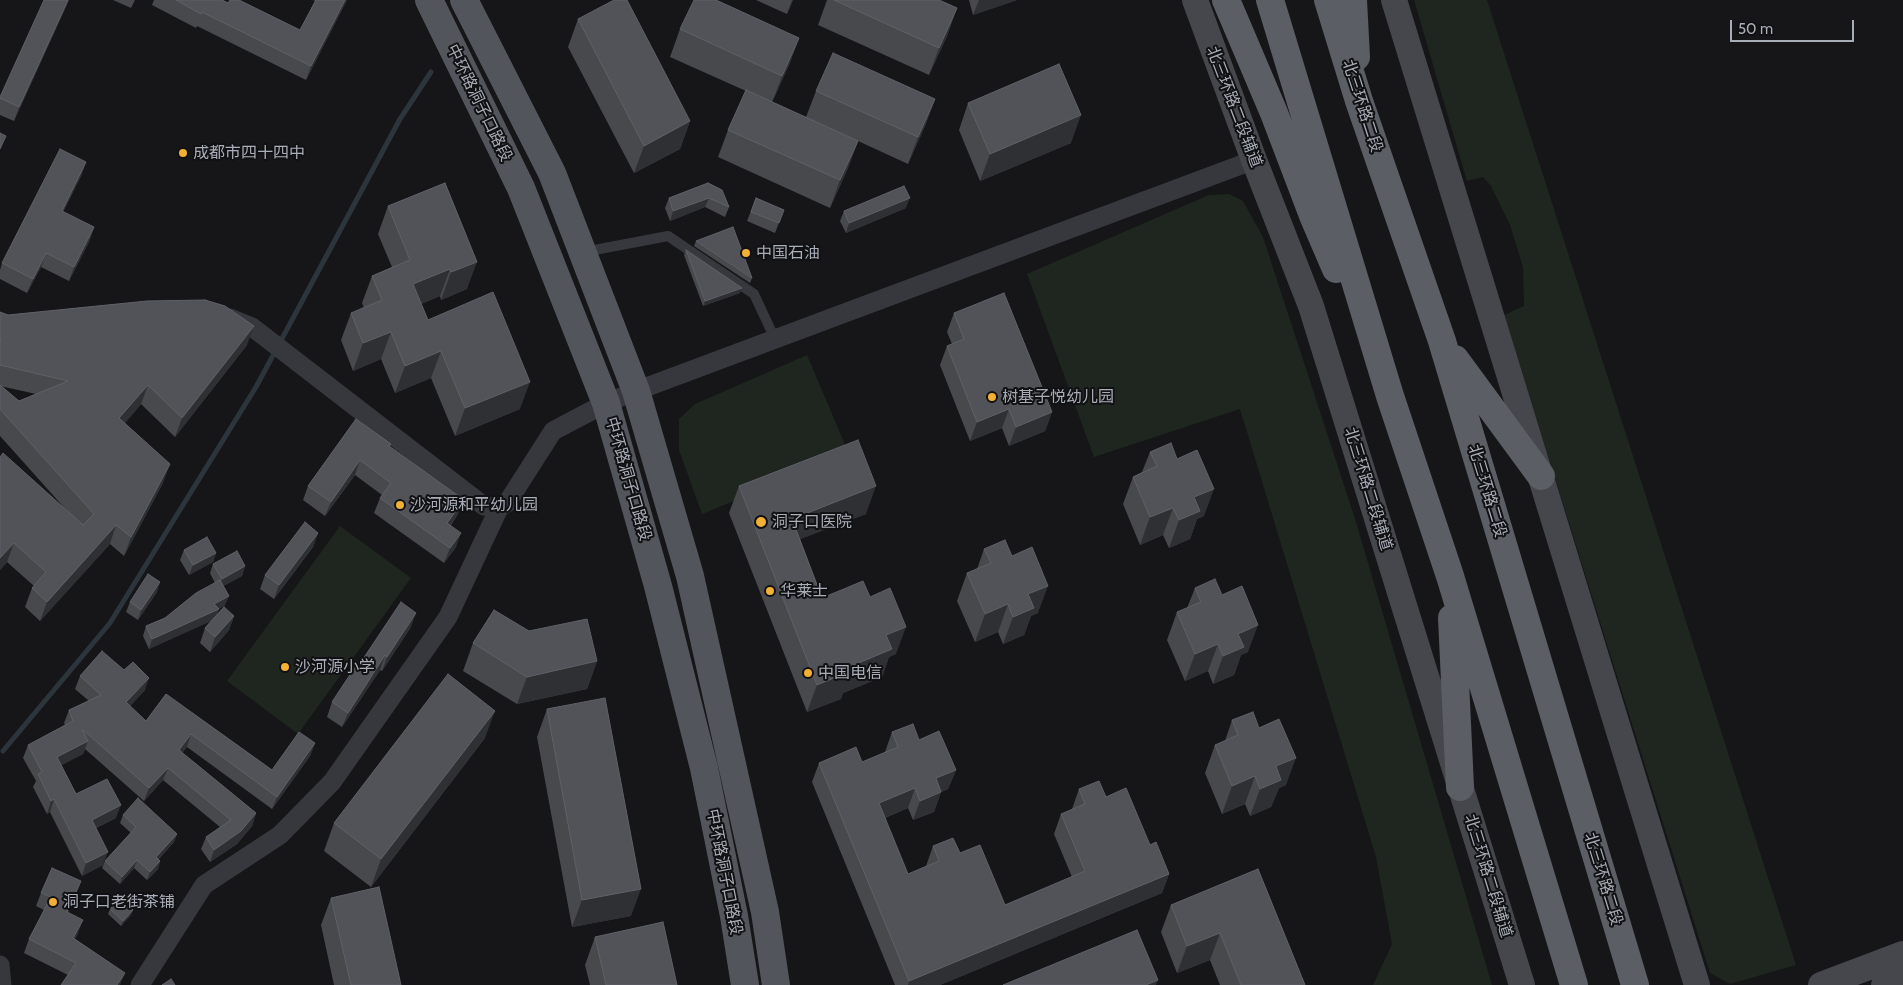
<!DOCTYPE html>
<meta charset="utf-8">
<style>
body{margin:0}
#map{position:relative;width:1903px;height:985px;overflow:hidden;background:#161618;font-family:Cabin,sans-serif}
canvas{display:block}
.scale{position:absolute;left:1730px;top:20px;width:124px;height:22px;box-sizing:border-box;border:2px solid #a8adb8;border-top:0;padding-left:6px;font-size:15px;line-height:18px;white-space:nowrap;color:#a8adb8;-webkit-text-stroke:4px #111113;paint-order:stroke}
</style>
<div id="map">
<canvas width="1903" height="985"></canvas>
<div class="scale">50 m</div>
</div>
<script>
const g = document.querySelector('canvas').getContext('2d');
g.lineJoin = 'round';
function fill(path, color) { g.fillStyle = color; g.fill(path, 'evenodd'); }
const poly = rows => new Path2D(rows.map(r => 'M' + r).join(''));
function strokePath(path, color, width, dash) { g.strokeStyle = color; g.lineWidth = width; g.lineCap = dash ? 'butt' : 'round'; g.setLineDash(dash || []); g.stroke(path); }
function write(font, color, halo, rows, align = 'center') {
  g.font = font + ' Cabin,"Noto Sans SC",sans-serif'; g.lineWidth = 4; g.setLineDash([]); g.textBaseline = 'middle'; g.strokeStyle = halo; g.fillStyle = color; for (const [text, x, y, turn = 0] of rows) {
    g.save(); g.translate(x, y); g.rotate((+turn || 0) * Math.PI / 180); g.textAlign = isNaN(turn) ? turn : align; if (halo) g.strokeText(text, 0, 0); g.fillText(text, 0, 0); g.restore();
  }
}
fill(poly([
 [1414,0,1487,0,1796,965,1730,984,1710,973,1504,315,1524,306,1523,267,1510,225,1491,186,1483,177,1467,181],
 [1229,194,1243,201,1263,237,1356,522,1492,985,1373,985,1392,944,1376,857,1240,409,1094,457,1027,274,1209,195],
 [807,355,849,454,702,514,679,450,679,419,695,404],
 [340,526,411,578,298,734,227,681]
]), '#1e261f');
strokePath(poly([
 [3,751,110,623,256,387,400,119,431,72]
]), '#2c353c', 5);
strokePath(poly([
 [584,252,668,236,754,294,775,339]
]), '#37383d', 10);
strokePath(poly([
 [230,318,252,327,484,506,499,508,507,503,553,431,606,403,636,391,1254,160],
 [0,965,2,985],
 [140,985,204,885,280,835,332,782,448,617,499,508]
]), '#37383d', 19);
strokePath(poly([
 [1195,0,1254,160,1311,306,1522,985],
 [1394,0,1697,985],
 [1821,985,1903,954],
 [1884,985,1903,978]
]), '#45474d', 26);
strokePath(poly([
 [429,0,521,188,606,403,658,586,704,768,734,916,745,985],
 [464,0,552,173,636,391,690,576,765,912,776,985]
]), '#53555c', 28);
strokePath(poly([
 [1226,0,1274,113,1314,218,1336,269],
 [1270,0,1390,396,1450,576,1574,985],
 [1328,0,1359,101,1442,341,1635,985],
 [1353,0,1356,57],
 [1455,359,1541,476],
 [1452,618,1460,787]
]), '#5b5e65', 28);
fill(poly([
 [69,0,14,121,0,115,0,97],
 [113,0,135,0,131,8],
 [154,0,222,0,228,3,300,30,315,1,313,0,347,0,306,80,197,26,196,28,152,5],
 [756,0,793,0,787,14],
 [827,0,939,0,957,8,947,36,929,75,818,25],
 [969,0,1017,0,973,15],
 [578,19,690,121,680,149,634,173,568,47],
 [680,29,799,38,789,65,772,102,806,117,816,91,935,99,925,126,908,164,858,141,848,168,830,208,718,157,728,130,746,91,670,57],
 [968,103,1071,143,980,181,959,130],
 [86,162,81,176,63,212,94,227,89,242,69,281,41,267,27,293,0,279,0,270,2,263],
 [445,183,467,289,441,300,440,296,421,304,428,320,520,409,455,436,431,378,395,393,381,359,353,371,341,340,351,313,364,308,362,303,372,276,392,267,378,234,388,206],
 [708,183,729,207,725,217,705,207,670,221,665,208,669,198],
 [756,198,784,210,775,233,747,221],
 [906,208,846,233,840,221,844,211],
 [696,241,752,278,750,283,694,246],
 [686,250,740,293,703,306,684,255],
 [0,312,8,315,247,345,175,437,141,404,125,423,163,483,124,556,110,544,40,621,25,607,32,588,34,586,7,562,0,570,0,457,69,513,0,436],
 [0,386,36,394,19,401],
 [954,313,1052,412,1045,431,1009,446,1002,428,970,441,940,365,947,346,952,344,947,332],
 [356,419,390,447,458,514,451,525,456,547,444,563,374,513,380,498,382,495,355,475,325,516,303,500,308,486],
 [1150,452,1204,516,1197,519,1190,539,1169,548,1163,535,1140,545,1123,504,1133,477,1142,472],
 [739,486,866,514,800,539,822,598,896,654,889,657,882,677,843,693,841,699,807,712,729,513],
 [318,533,313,547,274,599,260,589,265,575],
 [984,549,1038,613,1031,616,1024,635,1003,644,998,632,975,642,957,601,967,573,977,569],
 [184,550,216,553,213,562,189,575,180,560],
 [213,564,245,566,242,576,223,586,225,605,219,609,217,614,234,616,229,630,210,652,200,643,205,628,212,620,149,649,143,636,146,626,165,618,215,583,210,573],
 [1195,588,1222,595,1248,652,1241,655,1234,675,1213,684,1208,671,1185,681,1167,640,1177,612,1187,608],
 [157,592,138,620,126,612,130,602],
 [411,627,382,671,380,670,342,727,327,717,332,702],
 [529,631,597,661,587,689,517,704,463,671,473,643],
 [80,676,145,690,130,706,146,721,166,694,272,770,315,743,310,756,272,809,187,747,182,753,256,813,252,826,237,844,210,862,201,849,206,837,220,827,163,780,144,801,85,749,83,754,61,765,76,794,116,818,96,828,103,865,82,876,50,812,47,814,33,787,36,781,23,758,28,745,65,725,64,723,69,710,89,701,75,689],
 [547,709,631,916,572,927,537,737],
 [1232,720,1259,728,1286,785,1279,788,1271,807,1250,816,1245,804,1222,814,1205,773,1215,745,1225,741],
 [892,732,919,740,956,770,948,789,941,792,934,812,913,820,908,808,885,818,908,874,926,866,933,846,960,853,1005,905,1072,877,1054,834,1061,814,1072,810,1072,809,1079,789,1106,797,1150,845,1169,874,1162,893,940,985,895,985,812,782,819,763,862,762,885,752],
 [485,738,371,887,324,851,334,823],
 [123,815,177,834,174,842,158,860,160,861,158,869,147,880,134,868,120,884,102,868,105,861,131,833,120,823],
 [1258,869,1305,985,1220,985,1210,960,1177,973,1161,932,1171,905],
 [41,893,76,895,68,912,78,933,75,939,125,973,68,975,24,953,29,939,44,910,36,906],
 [331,898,401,985,334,985,321,925],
 [110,909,131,915,121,926,108,914],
 [595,937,677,985,590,985,585,965]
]), '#47494d');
fill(poly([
 [68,0,69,0,14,121,19,107],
 [345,0,347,0,306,80,311,66],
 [792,0,793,0,787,14],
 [979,0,1017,0,973,15],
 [957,8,947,36,929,75,939,48],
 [799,38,789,65,772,103,782,76],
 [935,99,925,126,908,164,918,137],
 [1081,115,1071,143,980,181,990,154],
 [690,121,680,149,634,173,644,146],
 [858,141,848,168,830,208,840,180],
 [86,162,81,176,56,225,62,211],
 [709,198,705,207,670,221,673,211],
 [910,198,906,208,846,233,849,223],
 [94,227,89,242,69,281,74,267],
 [46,253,41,267,27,293,33,279],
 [477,262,467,289,441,300,451,272],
 [450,269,440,296,403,311,413,284],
 [742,288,740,293,703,306,705,301],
 [254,326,247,345,175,437,182,418],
 [391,332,381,359,353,371,363,343],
 [441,351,431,378,395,393,405,366],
 [530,382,520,409,455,436,465,408],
 [148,385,141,404,113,437,119,418],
 [1009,409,1002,428,970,441,977,422],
 [1052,412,1045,431,1009,446,1016,427],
 [360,460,355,475,325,516,331,502],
 [170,464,163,483,124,556,131,537],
 [876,486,866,514,782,546,792,519],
 [1214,489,1204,516,1197,519,1190,539,1169,548,1179,520,1194,497],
 [464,500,458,514,442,537,447,523],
 [1173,508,1163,535,1140,545,1150,517],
 [116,525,110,544,40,621,47,602],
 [318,533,313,547,274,599,279,585],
 [461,533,456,547,444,563,450,548],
 [14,543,7,562,0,570,0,558],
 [216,553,213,562,189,575,193,565],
 [245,566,242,576,218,589,222,579],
 [160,582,157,592,138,620,141,610],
 [1048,586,1038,613,1031,616,1024,635,1003,644,1013,617,1028,594],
 [229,596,225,605,216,611,219,609,216,619,149,649,152,639],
 [1008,604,998,632,975,642,985,614],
 [416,613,411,627,382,671,387,657],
 [234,616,229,630,210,652,215,637],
 [1258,625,1248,652,1241,655,1234,675,1213,684,1223,656,1238,634],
 [906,627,896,654,889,657,882,677,843,693,841,699,807,712,817,685,886,635],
 [1218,644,1208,671,1185,681,1195,654],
 [385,655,380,670,342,727,348,713],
 [597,661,587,689,517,704,527,677],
 [149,678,145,690,122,715,126,702],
 [495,711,485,738,371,887,381,859],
 [191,734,187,747,174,763,179,750],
 [88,741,83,754,53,770,57,757],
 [315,743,310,756,272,809,277,797],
 [1296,758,1286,785,1279,788,1271,807,1250,816,1260,789,1276,766],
 [168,768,163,780,144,801,149,788],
 [956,770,948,789,941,792,934,812,913,820,920,801,936,778],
 [1255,776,1245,804,1222,814,1232,786],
 [915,788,908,808,872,823,879,803],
 [54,799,50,812,47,814,51,801],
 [121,805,116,818,87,832,92,820],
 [256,813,252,826,237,844,210,862,214,850],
 [177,834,174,842,153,865,156,857],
 [108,852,103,865,82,876,86,863],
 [137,860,134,868,120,884,122,877],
 [160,861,158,869,147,880,150,872],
 [1169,874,1162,893,940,985,908,985,909,981],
 [81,881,76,895,62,925,67,912],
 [641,889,631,916,572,927,582,900],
 [133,910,131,915,121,926,123,921],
 [83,920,78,933,68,952,73,938],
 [1220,933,1210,960,1177,973,1187,946],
 [125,973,120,985,117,985],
 [1158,980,1156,985,1146,985]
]), '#2f3033');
const building = poly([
 [44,0,68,0,19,107,0,98,0,97,44,0],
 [176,0,222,0,228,3,230,0,239,0,300,30,316,0,345,0,311,66,202,12,201,14,176,0],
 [614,0,627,0,690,121,644,146,578,19,614,0],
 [694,0,716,0,799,38,782,76,680,29,694,0],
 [834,0,939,0,957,8,939,48,834,0],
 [833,53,935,99,918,137,816,91,833,53],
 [1059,64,1081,115,990,154,968,103,1059,64],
 [746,90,858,141,840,180,728,130,746,90],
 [0,133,6,136,0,149,0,133],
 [60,149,86,162,62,211,94,227,74,267,46,253,33,279,2,263,60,149],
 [445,183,477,262,451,272,450,269,413,284,428,320,493,292,530,382,465,408,441,351,405,366,391,332,363,343,351,313,382,300,372,276,410,260,388,206,445,183],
 [708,183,722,190,729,207,709,198,673,211,669,198,708,183],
 [904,186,910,198,849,223,844,211,904,186],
 [756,198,784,210,779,223,751,212,756,198],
 [733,227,752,278,696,241,733,227],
 [686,250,742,288,705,301,686,250],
 [1004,293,1052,412,1016,427,1009,409,977,422,947,346,964,339,954,313,1004,293],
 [205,300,225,306,254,326,182,418,148,385,119,418,170,464,131,537,116,525,47,602,32,588,46,572,14,543,0,558,0,457,3,453,83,525,94,514,0,409,0,385,19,401,68,381,0,365,0,341,1,341,0,336,0,312,8,315,147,301,205,300],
 [356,419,391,444,389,446,464,500,447,523,461,533,450,548,380,498,391,483,360,460,331,502,308,486,356,419],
 [858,440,876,486,792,519,822,598,863,581,870,597,890,588,906,627,886,635,892,649,849,667,851,671,817,685,739,486,858,440],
 [1171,443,1177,459,1197,450,1214,489,1194,497,1200,511,1179,520,1173,508,1150,517,1133,477,1157,466,1150,452,1171,443],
 [305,522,318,533,279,585,265,575,305,522],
 [207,537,216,553,193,565,184,550,207,537],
 [1005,540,1012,556,1032,547,1048,586,1028,594,1034,608,1013,617,1008,604,985,614,967,573,991,563,984,549,1005,540],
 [237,551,245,566,222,579,213,564,237,551],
 [148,574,160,582,141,610,130,602,148,574],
 [1215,579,1222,595,1242,586,1258,625,1238,634,1244,647,1223,656,1218,644,1195,654,1177,612,1201,602,1195,588,1215,579],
 [220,580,229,596,214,604,219,609,152,639,146,626,165,618,196,593,220,580],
 [401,602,416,613,387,657,385,655,348,713,332,702,361,658,363,659,401,602],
 [224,607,234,616,215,637,205,628,224,607],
 [494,610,529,631,587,619,597,661,527,677,473,643,494,610],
 [102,651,124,670,133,662,149,678,126,702,146,721,166,694,272,770,299,732,315,743,277,797,191,734,179,750,256,813,241,831,214,850,206,837,231,820,168,768,149,788,82,729,88,741,57,757,76,794,107,779,121,805,92,820,108,852,86,863,54,799,51,801,38,774,42,772,28,745,73,721,69,710,101,695,80,676,102,651],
 [448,674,495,711,381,859,334,823,448,674],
 [605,698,641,889,582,900,547,709,605,698],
 [1253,712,1259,728,1279,719,1296,758,1276,766,1281,780,1260,789,1255,776,1232,786,1215,745,1238,735,1232,720,1253,712],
 [913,724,919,740,939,731,956,770,936,778,941,792,920,801,915,788,879,803,908,874,939,861,933,846,953,838,960,853,980,845,1005,905,1085,871,1061,814,1085,804,1079,789,1099,781,1106,797,1126,788,1150,845,1156,842,1169,874,909,981,819,763,856,747,862,762,898,747,892,732,913,724],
 [138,798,177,834,156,857,160,861,150,872,137,860,122,877,105,861,136,827,123,815,138,798],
 [52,868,81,881,67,912,83,920,73,938,125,973,117,985,61,985,76,963,29,939,51,897,41,893,52,868],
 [1258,869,1305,985,1241,985,1220,933,1187,946,1171,905,1258,869],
 [379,887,401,985,351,985,331,898,379,887],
 [120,898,133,910,123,921,110,909,120,898],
 [663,922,677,985,606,985,595,937,663,922],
 [1137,930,1158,980,1146,985,1003,985,1137,930],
 [171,979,175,985,162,985,171,979]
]);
fill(building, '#525359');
strokePath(building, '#5f6168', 1);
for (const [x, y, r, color] of [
 [183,153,5,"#f2b134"],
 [746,253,5,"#f2b134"],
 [992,397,5,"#f2b134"],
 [400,505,5,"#f2b134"],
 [761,522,6,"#f2b134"],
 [770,591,5,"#f2b134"],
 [285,667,5,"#f2b134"],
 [808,673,5,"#f2b134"],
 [53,902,5,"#f2b134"]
]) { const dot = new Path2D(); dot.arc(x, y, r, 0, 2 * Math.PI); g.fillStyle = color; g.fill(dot); strokePath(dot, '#111113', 2); }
write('16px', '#a8adb8', '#111113', [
 ["中环路洞子口路段",479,103,64],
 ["北三环路二段",1362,106,72],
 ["北三环路二段辅道",1234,107,69],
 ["中环路洞子口路段",628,479,74],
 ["北三环路二段辅道",1368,489,73],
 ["北三环路二段",1487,491,73],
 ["中环路洞子口路段",724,872,79],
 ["北三环路二段辅道",1488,876,73],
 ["北三环路二段",1603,879,73]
]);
write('16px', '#a8adb8', '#111113', [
 ["成都市四十四中",193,153],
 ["中国石油",756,253],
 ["树基子悦幼儿园",1002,397],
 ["沙河源和平幼儿园",410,505],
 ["洞子口医院",772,522],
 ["华莱士",780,591],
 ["沙河源小学",295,667],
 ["中国电信",818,673],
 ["洞子口老街茶铺",63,902]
], 'left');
</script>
